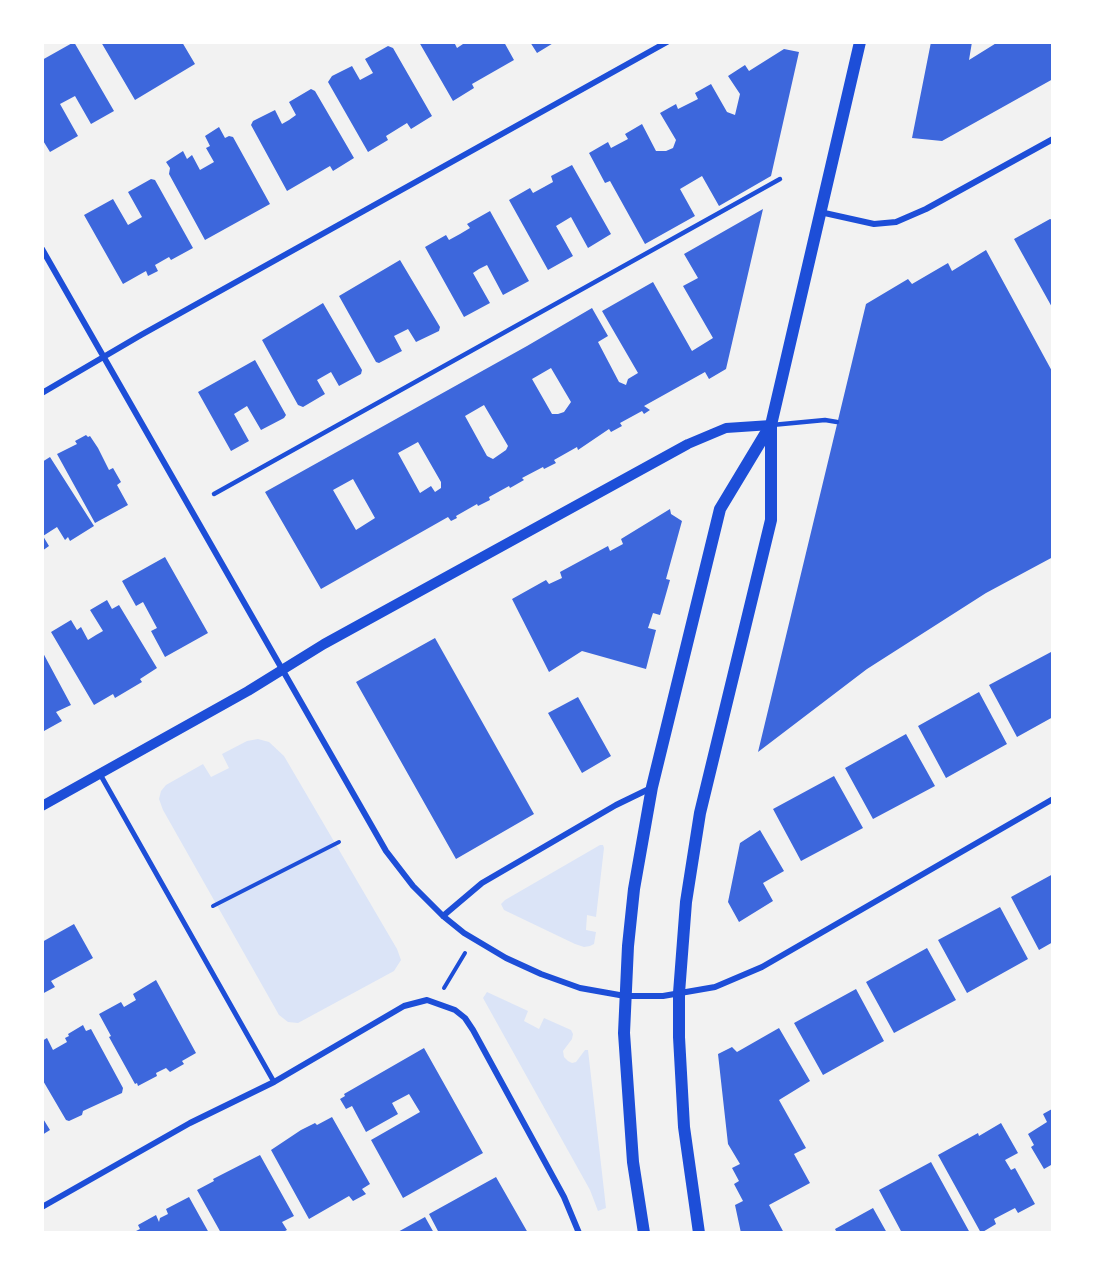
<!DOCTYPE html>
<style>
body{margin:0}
#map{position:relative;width:1095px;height:1275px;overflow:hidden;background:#f2f2f2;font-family:Commissioner,sans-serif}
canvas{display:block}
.frame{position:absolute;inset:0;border:44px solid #fff;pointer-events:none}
</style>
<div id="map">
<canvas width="1095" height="1275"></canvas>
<div class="frame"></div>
</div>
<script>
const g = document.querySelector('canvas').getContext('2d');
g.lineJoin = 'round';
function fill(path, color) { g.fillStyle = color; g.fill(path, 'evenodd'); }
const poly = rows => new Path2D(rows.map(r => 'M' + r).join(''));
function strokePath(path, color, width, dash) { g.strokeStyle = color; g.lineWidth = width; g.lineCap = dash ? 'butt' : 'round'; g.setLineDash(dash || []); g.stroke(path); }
fill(poly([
 [258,739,269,742,284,756,397,949,401,960,394,971,298,1023,288,1022,279,1015,163,810,159,799,161,791,166,785,203,764,211,777,229,768,222,754,247,741],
 [600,845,603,845,604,848,596,917,587,915,586,930,596,932,594,944,590,946,584,947,575,944,504,910,501,904,505,900],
 [487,992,528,1011,524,1021,539,1029,544,1018,571,1030,573,1034,572,1039,563,1051,564,1057,568,1061,572,1063,576,1062,585,1050,588,1050,606,1208,598,1211,590,1190,483,998]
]), '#dbe4f7');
fill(poly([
 [74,42,114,111,91,124,75,96,60,104,78,136,50,152,42,139,42,60],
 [101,42,182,42,195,64,135,100],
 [419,42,454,42,457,48,466,42,504,42,514,60,472,84,474,88,453,101],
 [530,42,555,42,537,53],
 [931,42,972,42,969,60,998,42,1053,42,1053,79,942,141,912,138],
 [388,46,393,48,432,116,411,129,407,123,386,136,388,140,368,152,328,82,332,76,352,66,360,80,373,73,365,59],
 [784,49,799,52,771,176,719,206,702,176,680,189,695,216,645,244,610,181,605,183,589,153,608,142,611,148,628,139,625,134,642,124,656,151,666,151,673,148,676,140,660,113,676,104,678,109,698,99,695,93,711,84,727,112,735,115,740,94,728,76,745,65,749,71],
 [311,89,315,91,354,158,333,171,330,166,287,191,251,125,253,121,275,110,282,124,289,120,296,115,289,102],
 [219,127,225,138,229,136,233,137,270,204,205,240,169,174,170,168,166,162,183,151,187,159,192,155,200,170,214,162,206,148,210,146,205,136],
 [572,165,611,234,588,248,571,217,556,226,573,256,548,270,509,200,530,188,533,193,544,187,553,182,551,176],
 [151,179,155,180,193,248,171,260,169,257,155,265,158,271,148,276,146,271,123,284,84,215,113,199,128,225,142,217,128,192],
 [763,209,726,369,709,379,705,372,644,406,650,410,644,414,642,411,620,423,622,426,611,432,609,429,578,450,577,447,554,460,556,463,544,469,543,467,522,478,524,480,510,488,509,486,489,497,490,500,478,506,477,504,456,516,457,518,451,521,448,517,321,589,265,492,527,346,592,308,608,336,598,342,619,382,626,385,628,379,638,373,602,311,653,282,692,351,713,338,683,286,698,278,684,254],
 [551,368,571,402,564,412,558,414,552,414,532,379],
 [484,405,508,446,506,450,493,459,487,456,465,416],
 [418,442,441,482,441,488,435,492,431,486,420,493,398,453],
 [353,479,375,518,356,530,333,490],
 [490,211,529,281,503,295,487,265,479,269,473,273,490,303,464,317,425,247,446,235,449,240,460,234,470,228,467,224],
 [1050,219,1053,220,1053,309,1014,239],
 [986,250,1053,373,1053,557,986,593,867,669,758,752,866,304,908,279,912,284,948,263,952,271],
 [400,260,440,327,439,331,416,342,408,329,394,336,402,351,379,363,376,362,339,296],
 [323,303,362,370,361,374,339,386,331,372,317,380,325,394,303,407,298,405,262,340],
 [255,360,286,415,284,418,261,430,247,406,234,414,249,441,231,451,198,392],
 [86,435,88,437,90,436,98,448,109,470,113,468,121,482,117,485,128,505,95,523,57,454,77,444,75,441],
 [50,457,94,526,70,541,68,537,65,540,57,527,43,536,49,546,42,551,42,462],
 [670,509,671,514,682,521,666,579,670,580,660,615,653,613,648,628,656,630,646,669,582,651,549,672,512,599,546,580,549,584,562,578,560,572,608,546,610,551,623,544,621,539],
 [165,557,208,633,165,657,151,631,157,628,143,602,136,606,122,581],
 [107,600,112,609,119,605,157,668,140,679,142,682,115,698,113,694,94,705,51,632,71,620,77,630,81,627,88,640,96,635,103,631,90,610],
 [435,638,534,814,456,859,356,682],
 [42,651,71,705,56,712,62,721,44,731,42,727],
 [1051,652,1053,656,1053,717,1017,737,989,685],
 [979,692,1007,744,946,778,918,726],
 [578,697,611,756,582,773,548,713],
 [906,734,935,786,873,819,845,768],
 [834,776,863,828,801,861,773,809],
 [760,830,784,871,763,883,773,901,739,922,728,902,740,843],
 [1053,874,1053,942,1039,950,1011,897],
 [1000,907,1028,959,967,993,938,940],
 [74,924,93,958,51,981,55,987,42,994,42,942],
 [927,948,956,1000,894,1033,866,982],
 [156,980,196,1053,182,1061,184,1064,170,1072,166,1068,156,1073,157,1076,138,1086,137,1083,135,1084,109,1037,111,1036,99,1014,121,1002,124,1007,136,1000,133,994],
 [856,989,884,1041,823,1075,794,1023],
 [83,1025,86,1031,91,1029,123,1088,122,1093,83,1111,82,1115,69,1121,66,1120,42,1079,42,1041,47,1038,53,1050,67,1042,65,1038,69,1036,68,1034],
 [779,1028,810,1081,779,1100,806,1148,794,1154,810,1183,769,1205,784,1233,741,1233,735,1205,743,1201,734,1184,739,1181,732,1168,740,1164,728,1144,718,1054,732,1047,737,1052],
 [424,1048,483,1153,403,1198,371,1140,420,1112,409,1094,392,1103,398,1114,366,1132,352,1106,346,1109,340,1099,345,1096,344,1094],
 [1052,1109,1053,1169,1051,1165,1044,1169,1031,1147,1034,1145,1028,1134,1047,1122,1043,1114],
 [42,1117,50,1130,42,1135],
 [332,1117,370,1184,362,1189,366,1194,353,1201,349,1196,309,1219,271,1150,301,1130,315,1123,317,1125],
 [1001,1123,1018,1153,1005,1160,1011,1170,1015,1168,1035,1204,1018,1213,1015,1208,994,1219,996,1224,981,1233,938,1155,978,1133,979,1136],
 [260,1155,294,1216,282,1222,287,1230,281,1233,221,1233,197,1190,214,1181,213,1179],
 [931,1162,970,1233,902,1233,879,1190],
 [496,1177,528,1233,439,1233,429,1214],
 [189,1197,209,1233,132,1233,140,1229,138,1225,156,1215,159,1222,160,1218,168,1214,166,1209],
 [873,1208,887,1233,837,1233,835,1229],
 [425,1217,434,1233,396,1233]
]), '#3d67dc');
strokePath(poly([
 [213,906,339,842],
 [444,988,465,953]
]), '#1d4ed8', 4);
strokePath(poly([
 [772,425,825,420,837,422],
 [214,494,780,179]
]), '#1d4ed8', 4.5);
strokePath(poly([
 [100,774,274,1082]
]), '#1d4ed8', 5);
strokePath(poly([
 [820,212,874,224,896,222,926,209,1053,139],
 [42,249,386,851,413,886,443,916,464,933,506,958,541,974,580,988,625,996,663,996,715,987,762,967,1053,799],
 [42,393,141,335,667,42],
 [443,916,482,883,616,805,651,788],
 [42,1207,190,1123,274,1082,404,1006,427,1000,455,1010,465,1018,473,1030,564,1197,579,1233]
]), '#1d4ed8', 6);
strokePath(poly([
 [42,806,248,691,324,644,688,444,726,428,771,425]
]), '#1d4ed8', 10);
strokePath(poly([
 [644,1233,633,1162,624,1033,628,946,634,889,652,787,720,509,770,426],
 [699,1233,684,1127,679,1037,679,993,686,902,700,813,771,520,771,425,860,42]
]), '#1d4ed8', 12);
</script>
